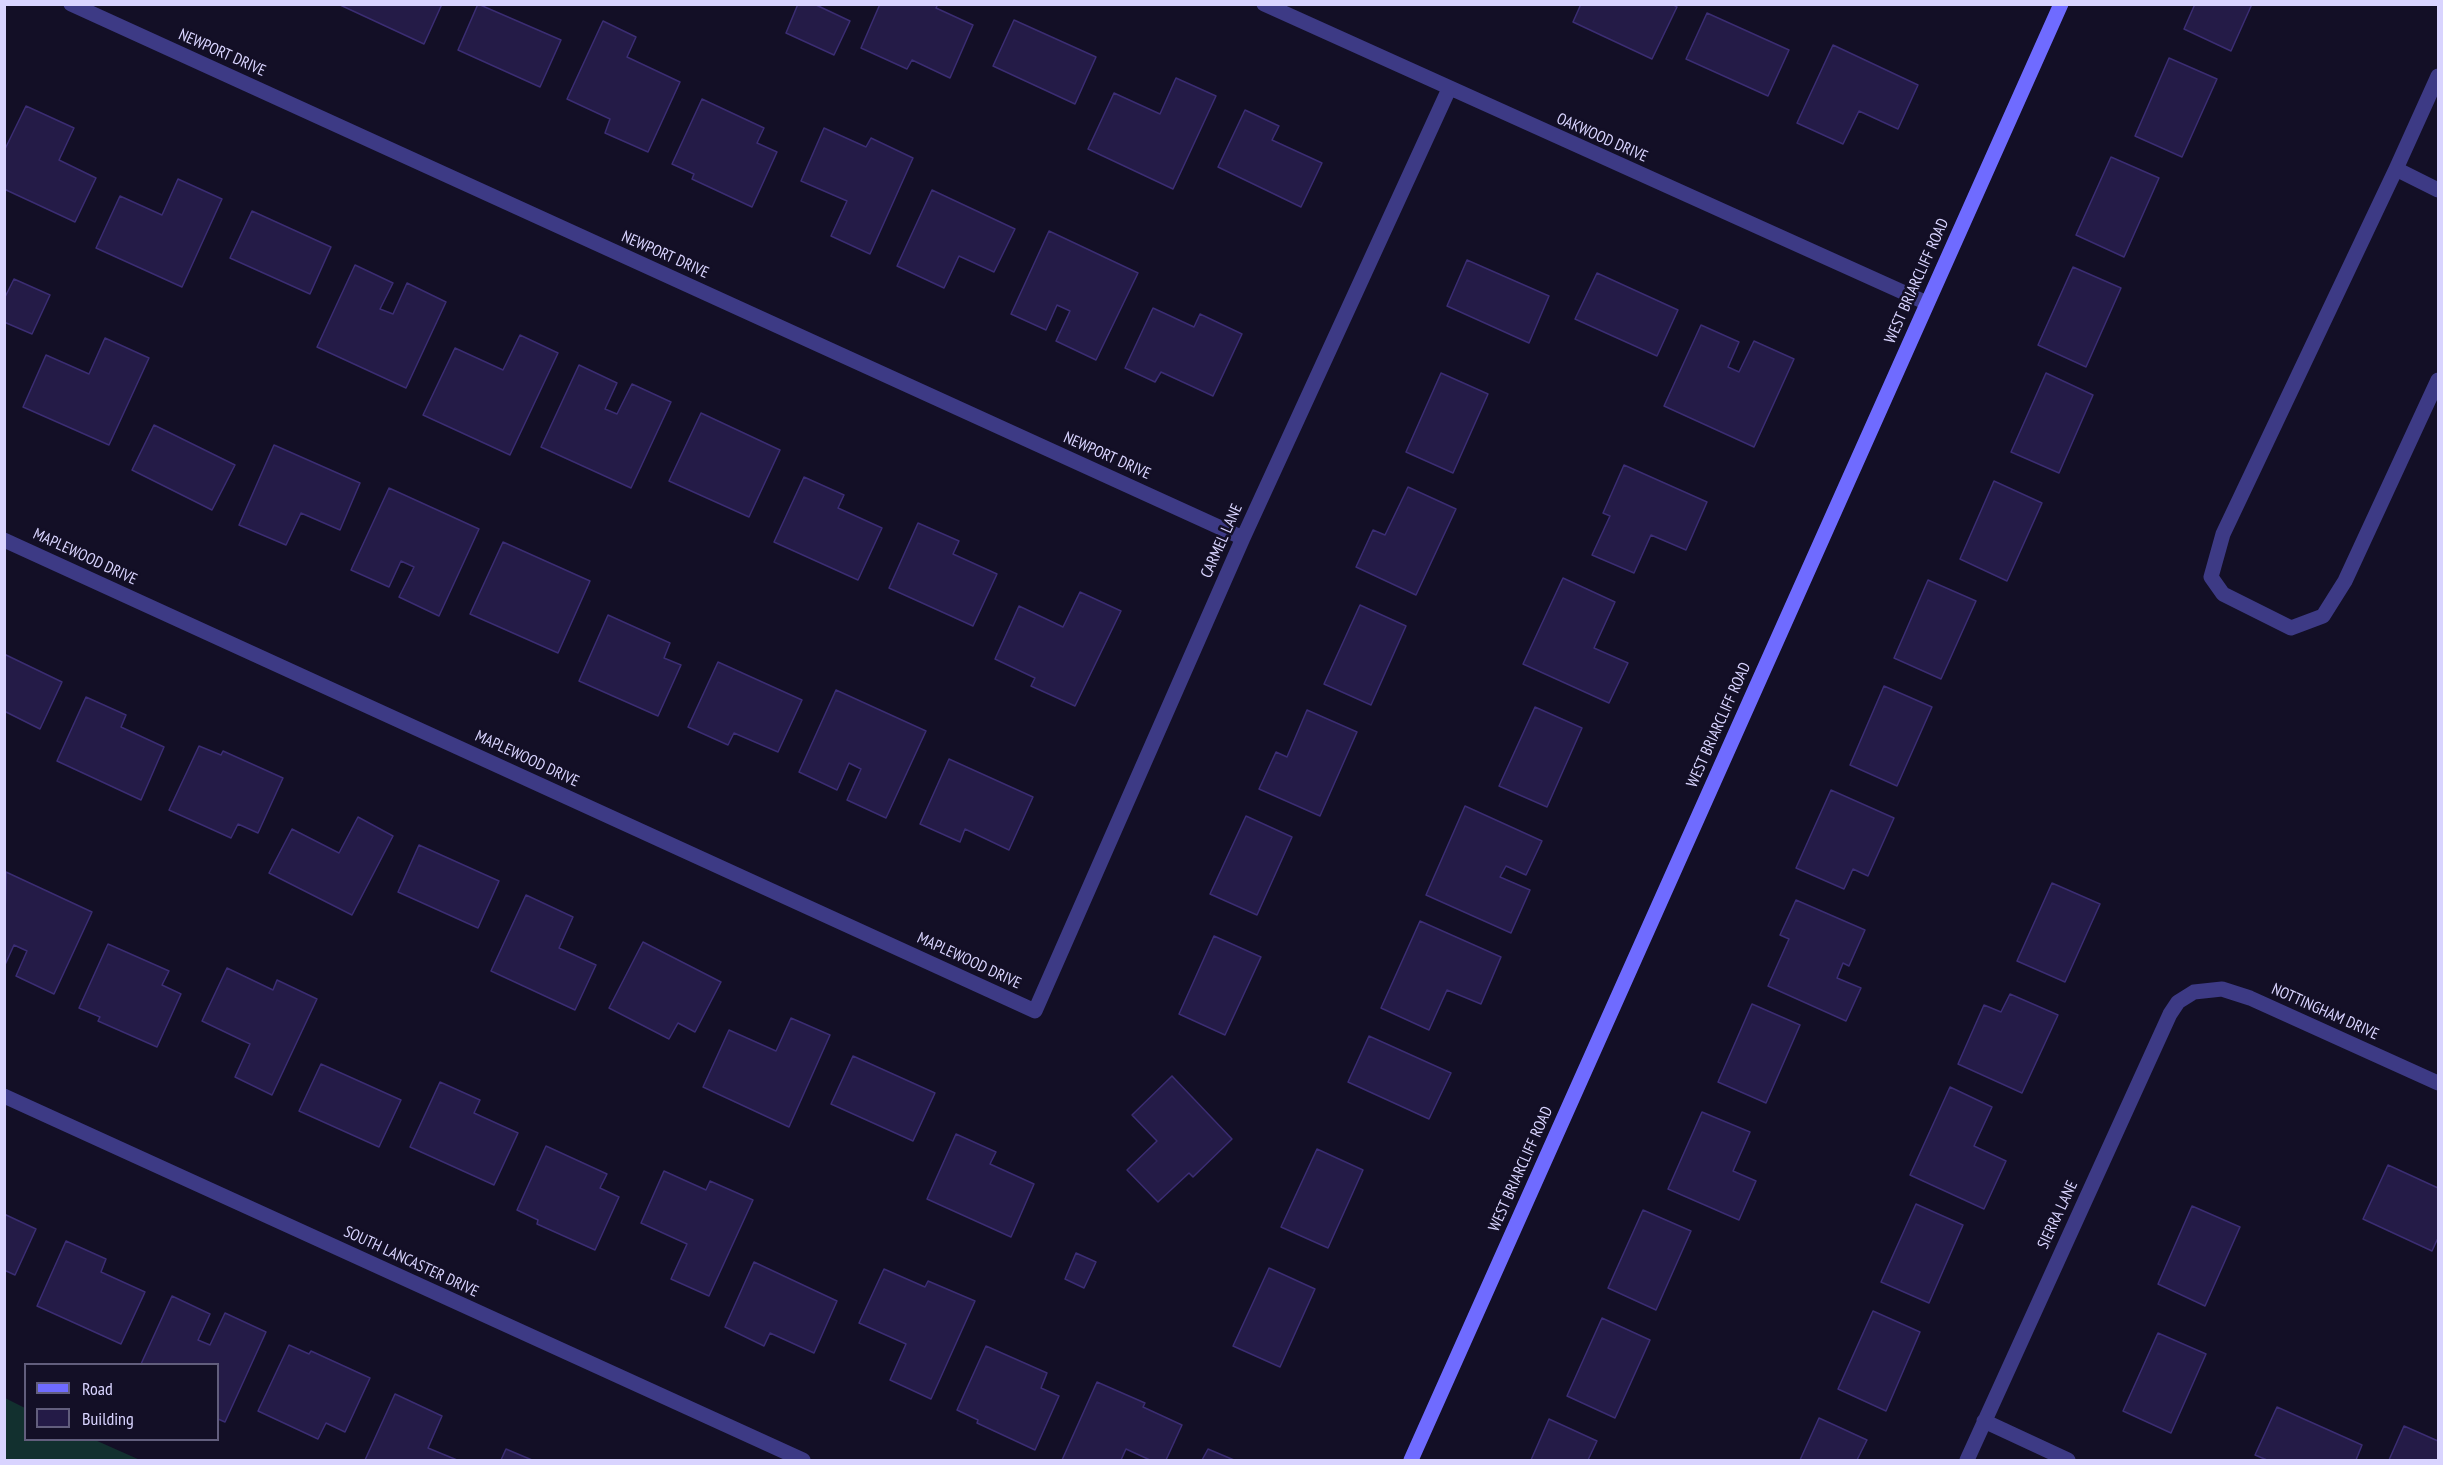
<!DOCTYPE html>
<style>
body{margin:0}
#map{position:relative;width:2443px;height:1465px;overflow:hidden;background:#130f26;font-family:"PT Sans Narrow",sans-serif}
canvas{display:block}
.frame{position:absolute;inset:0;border:6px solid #d9d4ff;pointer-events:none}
.legend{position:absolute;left:24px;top:1363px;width:195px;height:78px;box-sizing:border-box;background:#130f26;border:2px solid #625e7d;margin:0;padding:8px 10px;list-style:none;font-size:18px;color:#d9d4ff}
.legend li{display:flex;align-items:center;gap:12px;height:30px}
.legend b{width:30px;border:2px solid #625e7d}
</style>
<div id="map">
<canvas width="2443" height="1465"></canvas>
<div class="frame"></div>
<ul class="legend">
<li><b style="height:8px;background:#6f6bff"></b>Road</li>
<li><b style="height:16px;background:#241b47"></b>Building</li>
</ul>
</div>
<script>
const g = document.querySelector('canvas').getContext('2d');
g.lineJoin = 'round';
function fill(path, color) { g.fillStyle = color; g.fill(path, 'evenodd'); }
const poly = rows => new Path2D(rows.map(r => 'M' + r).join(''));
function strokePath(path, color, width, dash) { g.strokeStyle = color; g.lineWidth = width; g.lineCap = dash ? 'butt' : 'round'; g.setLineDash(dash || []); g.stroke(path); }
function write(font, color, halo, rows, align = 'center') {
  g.font = font + ' "PT Sans Narrow",sans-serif'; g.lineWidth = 5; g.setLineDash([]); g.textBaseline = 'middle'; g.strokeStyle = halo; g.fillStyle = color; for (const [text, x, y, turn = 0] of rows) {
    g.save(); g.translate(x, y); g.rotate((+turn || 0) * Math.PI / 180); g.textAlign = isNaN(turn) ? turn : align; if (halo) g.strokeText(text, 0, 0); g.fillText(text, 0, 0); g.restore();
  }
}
fill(poly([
 [5,1398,25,1408,26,1440,95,1440,140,1460,5,1460]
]), '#12302f');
const building = poly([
 [338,4,442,4,424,44,338,4],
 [478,4,561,40,540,87,458,50,478,4],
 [798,4,814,4,850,21,834,55,786,33,798,4],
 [880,4,938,4,936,8,973,25,950,78,912,60,907,69,861,48,880,4],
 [1581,4,1672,4,1677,7,1652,59,1573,22,1581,4],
 [2195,4,2252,4,2231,51,2184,29,2195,4],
 [1707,13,1789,50,1768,96,1686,59,1707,13],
 [1014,20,1096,57,1075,104,993,66,1014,20],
 [603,21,636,37,627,57,680,82,648,152,605,133,610,119,567,99,603,21],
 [1833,45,1918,85,1898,129,1859,111,1843,144,1797,123,1833,45],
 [2169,58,2217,79,2182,157,2135,136,2169,58],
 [1176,78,1216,96,1173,189,1088,149,1114,93,1160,114,1176,78],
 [702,99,764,128,757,143,777,152,752,207,692,179,694,174,672,164,702,99],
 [26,106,74,128,59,160,96,178,75,222,4,189,4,151,26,106],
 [1245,110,1279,126,1272,140,1322,163,1301,207,1218,167,1245,110],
 [824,128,866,147,871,138,913,158,870,254,831,236,847,201,801,181,824,128],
 [2111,157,2159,178,2124,257,2076,235,2111,157],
 [178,179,222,199,182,287,96,248,120,196,162,215,178,179],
 [932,190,1015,229,994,272,959,256,944,288,897,266,932,190],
 [252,211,331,247,310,294,230,258,252,211],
 [1049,231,1138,273,1096,360,1056,341,1070,311,1057,305,1046,330,1011,314,1049,231],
 [1467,260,1549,296,1529,343,1447,306,1467,260],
 [355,265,393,283,380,309,393,314,407,283,446,302,406,388,317,347,355,265],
 [2073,267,2121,288,2086,367,2038,345,2073,267],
 [1597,273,1678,310,1657,356,1575,319,1597,273],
 [14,279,50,295,32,334,4,322,4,299,14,279],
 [1153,308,1194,327,1200,314,1242,334,1213,396,1161,372,1155,382,1125,368,1153,308],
 [1701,325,1739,342,1728,367,1739,372,1754,341,1794,359,1754,447,1664,406,1701,325],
 [520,335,558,353,510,455,423,415,455,348,503,370,520,335],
 [105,338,149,358,109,445,23,407,46,355,89,374,105,338],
 [579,365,617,383,605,409,617,414,632,384,671,402,631,488,541,447,579,365],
 [1441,373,1488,394,1453,473,1406,452,1441,373],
 [2046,373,2093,395,2059,473,2011,452,2046,373],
 [701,413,780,450,749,517,669,481,701,413],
 [154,425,235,465,212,510,132,470,154,425],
 [274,445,360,483,340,530,301,513,286,545,239,525,274,445],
 [1624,465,1707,502,1686,550,1651,535,1634,573,1592,555,1610,516,1603,513,1624,465],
 [804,477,844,495,838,508,882,528,858,580,774,542,804,477],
 [1994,481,2042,503,2007,581,1960,559,1994,481],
 [1408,487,1456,509,1416,595,1356,567,1373,530,1385,535,1408,487],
 [389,488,479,529,439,616,399,597,414,567,401,561,389,587,351,570,389,488],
 [918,523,959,541,953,554,997,574,973,626,889,588,918,523],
 [503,542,590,581,558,653,470,614,503,542],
 [1563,578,1615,602,1594,648,1628,663,1609,703,1523,664,1563,578],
 [1928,580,1976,601,1941,679,1894,658,1928,580],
 [1080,592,1121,611,1075,706,1031,686,1035,678,995,659,1019,606,1063,627,1080,592],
 [1360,605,1406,626,1371,705,1324,684,1360,605],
 [608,615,670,643,664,658,681,665,658,716,579,681,608,615],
 [4,654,62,682,40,729,4,711,4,654],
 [718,662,802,700,778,752,734,733,728,745,688,727,718,662],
 [1884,686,1932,707,1897,786,1850,765,1884,686],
 [836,690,926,731,886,818,847,800,861,769,849,763,837,790,799,772,836,690],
 [86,697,126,715,121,727,164,747,141,800,57,761,86,697],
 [1535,707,1582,728,1547,807,1499,786,1535,707],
 [1307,710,1357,732,1320,816,1259,789,1276,752,1287,757,1307,710],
 [199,746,221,755,223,751,283,778,258,833,238,824,231,838,169,810,199,746],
 [949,759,1033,797,1009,850,965,829,960,842,920,824,949,759],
 [1831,790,1894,818,1868,876,1853,869,1844,889,1796,868,1831,790],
 [1465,806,1542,841,1526,875,1506,866,1500,877,1530,890,1511,933,1426,895,1465,806],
 [1246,816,1292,837,1257,915,1210,894,1246,816],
 [358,817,393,836,352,915,269,873,292,829,339,853,358,817],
 [419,845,499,881,478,928,398,892,419,845],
 [6,872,92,912,54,994,16,976,27,951,14,945,4,967,6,872],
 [2052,883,2100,904,2065,982,2017,961,2052,883],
 [526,895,573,917,559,948,596,965,575,1010,491,971,526,895],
 [1796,900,1865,930,1849,966,1843,963,1837,978,1861,988,1846,1021,1768,986,1789,939,1780,935,1796,900],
 [1420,921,1501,957,1481,1004,1447,990,1429,1030,1381,1008,1420,921],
 [1214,936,1261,957,1225,1035,1179,1014,1214,936],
 [643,942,721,982,695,1032,678,1023,669,1039,609,1008,643,942],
 [108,944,169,971,162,985,181,994,157,1047,98,1021,100,1017,79,1008,108,944],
 [227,968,273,990,277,980,317,999,272,1095,235,1077,250,1044,202,1021,227,968],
 [2010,994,2058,1015,2022,1093,1958,1064,1984,1005,2001,1012,2010,994],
 [1752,1004,1800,1025,1766,1103,1718,1082,1752,1004],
 [791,1018,830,1035,789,1127,703,1087,729,1030,776,1051,791,1018],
 [1369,1036,1451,1073,1429,1119,1348,1082,1369,1036],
 [853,1056,935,1093,913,1141,831,1104,853,1056],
 [321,1064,401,1100,379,1147,299,1111,321,1064],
 [1172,1076,1232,1139,1193,1177,1189,1173,1158,1202,1127,1170,1157,1141,1132,1115,1172,1076],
 [440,1082,480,1100,474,1113,518,1133,494,1185,410,1147,440,1082],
 [1950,1087,1992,1107,1974,1146,2006,1161,1984,1209,1910,1175,1950,1087],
 [1702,1112,1750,1132,1733,1171,1756,1181,1739,1220,1668,1189,1702,1112],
 [956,1134,996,1152,990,1164,1034,1184,1011,1237,927,1199,956,1134],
 [546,1146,607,1174,600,1188,619,1197,595,1250,537,1224,538,1220,517,1210,546,1146],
 [1317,1149,1363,1170,1328,1248,1281,1227,1317,1149],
 [2388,1165,2438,1188,2438,1241,2437,1240,2432,1251,2363,1219,2388,1165],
 [664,1171,706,1190,710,1181,753,1200,709,1296,671,1279,687,1244,641,1223,664,1171],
 [1916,1204,1963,1225,1929,1303,1881,1282,1916,1204],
 [2192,1206,2240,1227,2205,1306,2158,1284,2192,1206],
 [1643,1210,1691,1231,1656,1310,1608,1288,1643,1210],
 [4,1214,36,1229,15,1275,4,1270,4,1214],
 [66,1241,106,1259,101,1272,145,1292,121,1344,37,1306,66,1241],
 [1076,1253,1096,1262,1084,1288,1065,1279,1076,1253],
 [754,1262,837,1301,814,1353,770,1333,764,1346,725,1327,754,1262],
 [1269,1268,1315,1289,1280,1367,1233,1346,1269,1268],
 [884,1269,925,1287,928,1281,975,1301,931,1399,890,1380,906,1344,859,1323,884,1269],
 [172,1296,210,1314,198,1340,210,1345,225,1313,266,1332,225,1422,218,1419,218,1364,141,1364,172,1296],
 [1873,1311,1920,1332,1886,1411,1838,1389,1873,1311],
 [1602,1318,1650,1340,1615,1418,1567,1396,1602,1318],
 [2158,1333,2206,1354,2171,1433,2123,1411,2158,1333],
 [289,1345,309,1354,311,1351,370,1378,345,1432,326,1423,318,1439,258,1411,289,1345],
 [986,1346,1047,1373,1041,1388,1059,1396,1035,1450,977,1423,978,1420,957,1410,986,1346],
 [1097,1382,1145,1403,1143,1407,1182,1425,1166,1460,1150,1460,1126,1449,1121,1460,1062,1460,1097,1382],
 [395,1394,442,1416,428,1448,457,1460,365,1460,395,1394],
 [2277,1407,2362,1445,2356,1460,2267,1460,2255,1455,2277,1407],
 [1819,1418,1867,1440,1857,1460,1800,1460,1819,1418],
 [1549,1419,1597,1441,1588,1460,1531,1460,1549,1419],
 [2404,1426,2438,1441,2438,1460,2389,1460,2404,1426],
 [506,1449,532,1460,501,1460,506,1449],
 [1208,1449,1234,1460,1202,1460,1208,1449]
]);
fill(building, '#241b47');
strokePath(building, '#3b2d73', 1.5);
strokePath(poly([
 [2438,76,2396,169,2223,534,2211,577,2223,594,2291,628,2323,616,2345,581,2438,380],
 [2396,169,2438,190]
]), '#3d3a85', 15);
strokePath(poly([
 [71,4,1243,538],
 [1264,4,1927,303],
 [4,540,1035,1011,1243,538,1449,89],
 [4,1096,803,1460],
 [1984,1421,2068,1460],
 [1967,1460,2170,1014,2178,1002,2194,992,2222,989,2250,998,2438,1083]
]), '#3d3a85', 15);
strokePath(poly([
 [1411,1460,2061,4]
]), '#6f6bff', 15);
write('16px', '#d9d4ff', '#130f26', [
 ["NEWPORT DRIVE",222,53,24],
 ["OAKWOOD DRIVE",1602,138,24],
 ["NEWPORT DRIVE",665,255,24],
 ["WEST BRIARCLIFF ROAD",1917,281,-66],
 ["NEWPORT DRIVE",1107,456,24],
 ["CARMEL LANE",1222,541,-66],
 ["MAPLEWOOD DRIVE",85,557,25],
 ["WEST BRIARCLIFF ROAD",1719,725,-66],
 ["MAPLEWOOD DRIVE",527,759,25],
 ["MAPLEWOOD DRIVE",969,961,25],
 ["NOTTINGHAM DRIVE",2325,1012,24],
 ["WEST BRIARCLIFF ROAD",1521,1169,-66],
 ["SIERRA LANE",2058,1215,-65],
 ["SOUTH LANCASTER DRIVE",411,1262,25]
]);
</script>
